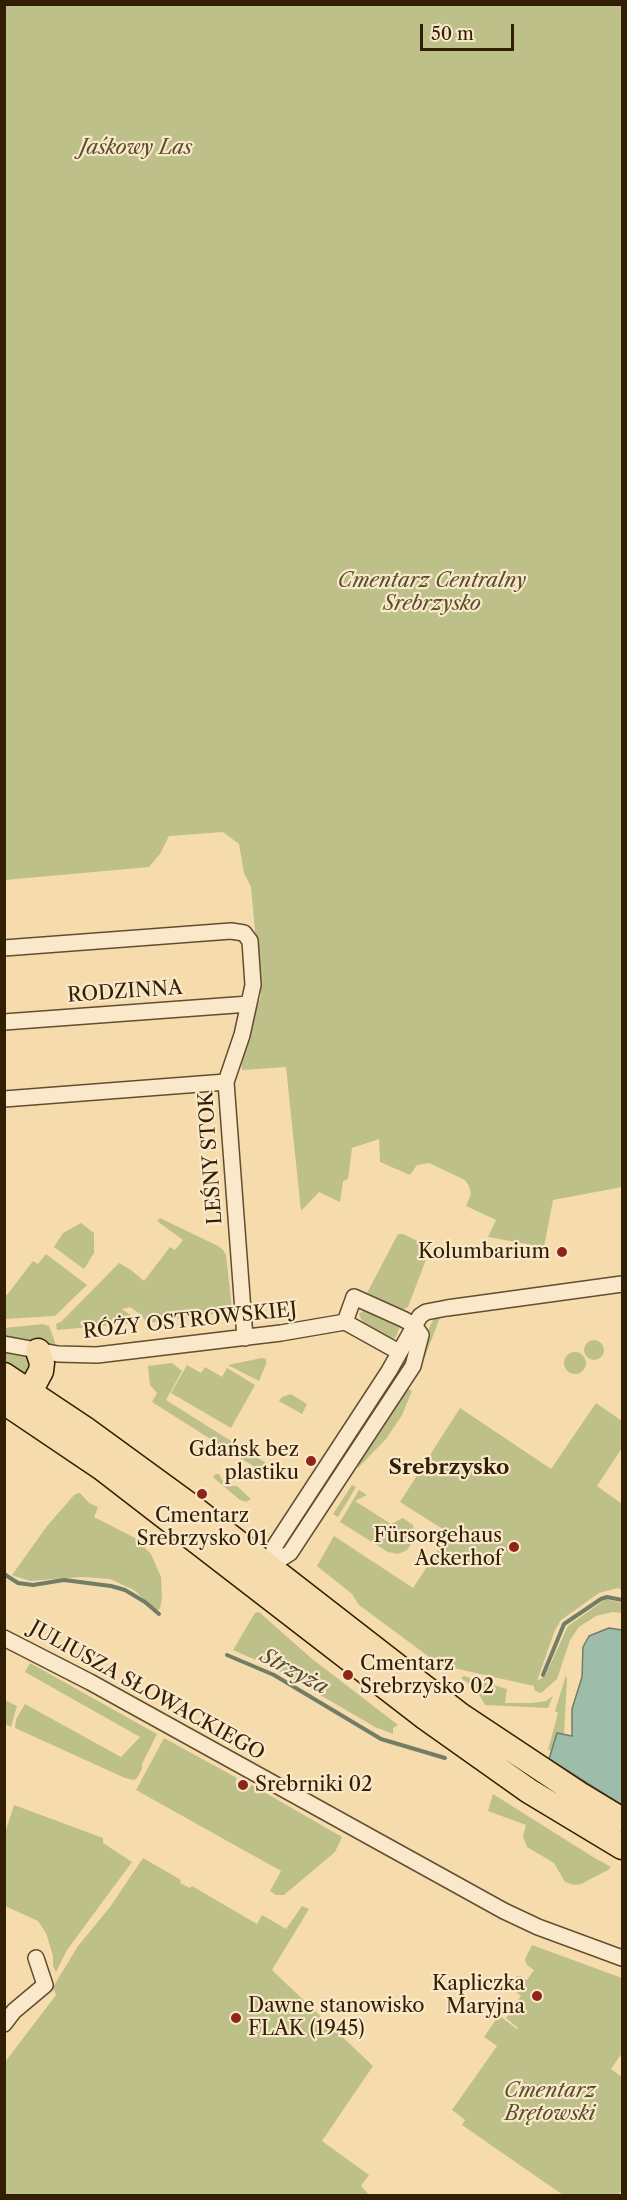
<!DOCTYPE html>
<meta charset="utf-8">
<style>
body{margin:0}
#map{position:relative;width:627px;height:2200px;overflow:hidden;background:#f6dcad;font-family:"Libre Caslon Text",serif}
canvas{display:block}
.frame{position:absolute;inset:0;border:6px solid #311e03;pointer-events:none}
.scale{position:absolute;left:420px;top:24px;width:94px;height:27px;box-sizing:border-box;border:3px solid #311e03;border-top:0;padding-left:8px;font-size:18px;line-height:21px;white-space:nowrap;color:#311e03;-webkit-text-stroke:4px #f9e8ca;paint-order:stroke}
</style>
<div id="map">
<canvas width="627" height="2200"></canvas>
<div class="frame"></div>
<div class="scale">50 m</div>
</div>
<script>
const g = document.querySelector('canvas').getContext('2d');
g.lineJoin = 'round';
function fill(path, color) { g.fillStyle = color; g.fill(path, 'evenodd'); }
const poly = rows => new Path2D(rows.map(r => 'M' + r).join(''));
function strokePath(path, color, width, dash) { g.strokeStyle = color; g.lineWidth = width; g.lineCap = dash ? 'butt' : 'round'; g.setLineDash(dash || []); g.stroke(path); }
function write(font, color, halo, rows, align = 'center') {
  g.font = font + ' "Libre Caslon Text",serif'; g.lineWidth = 4.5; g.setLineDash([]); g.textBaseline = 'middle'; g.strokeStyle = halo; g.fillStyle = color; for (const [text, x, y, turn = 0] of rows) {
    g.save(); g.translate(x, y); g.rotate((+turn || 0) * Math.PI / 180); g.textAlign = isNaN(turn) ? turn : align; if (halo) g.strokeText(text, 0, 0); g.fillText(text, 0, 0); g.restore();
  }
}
fill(poly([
 [5,5,622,5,622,1187,553,1200,544,1247,488,1237,496,1220,466,1206,471,1194,469,1186,465,1180,429,1163,417,1165,410,1175,380,1162,379,1139,352,1148,348,1179,343,1181,340,1202,319,1192,301,1211,286,1067,242,1070,240,1055,261,996,251,887,244,873,239,844,223,832,169,836,160,854,149,867,5,880],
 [160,1218,218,1246,223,1250,226,1255,232,1309,228,1312,147,1323,140,1314,130,1307,122,1309,136,1319,135,1323,57,1330,56,1324,62,1321,119,1263,131,1270,144,1281,170,1247,175,1250,183,1240,157,1221],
 [81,1223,94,1233,94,1253,84,1269,54,1247,63,1233],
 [398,1234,403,1234,428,1246,430,1249,408,1307,404,1309,371,1297,367,1293],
 [46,1254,87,1285,55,1316,5,1319,5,1294,7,1295,33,1261,38,1264],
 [363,1311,372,1313,399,1324,400,1326,396,1337,393,1339,366,1326,361,1319,359,1314],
 [441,1315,423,1362,429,1328,433,1320],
 [43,1324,49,1326,55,1342,55,1346,26,1342,5,1337,4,1328],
 '584 1350a10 10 0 1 1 20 0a10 10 0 1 1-20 0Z',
 [4,1351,28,1357,35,1365,24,1377,5,1366],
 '564 1363a11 11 0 1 1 22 0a11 11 0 1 1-22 0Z',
 [262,1358,266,1359,266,1364,259,1381,228,1365],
 [172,1363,182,1371,166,1400,266,1463,261,1471,152,1402,157,1393,150,1385,148,1366],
 [187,1365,201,1373,205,1367,222,1377,227,1368,255,1385,231,1428,171,1393],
 [392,1377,396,1380,340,1464,337,1462],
 [406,1387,412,1391,402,1415,386,1439,358,1468,358,1463],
 [291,1394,307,1404,302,1414,279,1401,282,1397],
 [596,1403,622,1421,622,1448,597,1486,622,1504,622,1590,618,1588,599,1593,561,1620,555,1630,537,1681,545,1676,568,1626,606,1599,622,1603,622,1613,613,1612,596,1616,579,1627,570,1640,557,1679,541,1693,535,1691,534,1686,440,1665,359,1605,352,1594,317,1566,334,1536,413,1588,449,1533,400,1502,460,1408,551,1469],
 [216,1474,219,1474,225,1485,237,1486,251,1499,246,1502,240,1500,215,1479,213,1476],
 [330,1478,331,1479,288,1546,284,1543,324,1482],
 [352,1485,356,1487,338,1517,333,1514],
 [359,1490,367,1495,355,1501,391,1524,403,1518,413,1525,415,1538,407,1550,398,1554,388,1552,340,1522],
 [80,1493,89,1503,98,1507,94,1517,135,1538,151,1554,161,1577,162,1598,160,1609,156,1610,134,1590,110,1579,82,1577,30,1581,12,1575,47,1526,75,1494],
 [259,1612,311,1658,398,1725,393,1728,393,1734,375,1727,274,1668,233,1650,255,1613],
 [30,1663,157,1734,142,1764,142,1769,137,1778,134,1780,125,1778,15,1728,16,1719,25,1704,121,1757,140,1737,25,1672],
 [566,1675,567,1680,564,1735,557,1733,551,1750,548,1750,558,1713,555,1711],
 [464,1676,507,1689,505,1703,531,1703,546,1701,553,1696,548,1708,485,1705,476,1689,461,1678],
 [5,1700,17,1706,11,1727,5,1724],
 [164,1738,237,1778,235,1783,246,1790,252,1785,342,1837,335,1852,284,1895,276,1895,270,1891,281,1871,136,1790],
 [493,1794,593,1857,611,1867,608,1870,581,1884,574,1885,565,1882,554,1863,527,1847,523,1837,526,1825,488,1811],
 [14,1805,103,1838,103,1843,132,1862,67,1950,56,1972,53,1966,53,1956,46,1933,38,1921,5,1906,5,1833],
 [143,1858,181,1880,180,1883,190,1888,192,1886,257,1924,262,1915,286,1929,302,1906,309,1909,272,1970,373,2066,322,2141,369,2175,361,2186,369,2195,5,2195,5,2062,56,1995,53,1987,78,1946,110,1907],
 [532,1945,622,1978,622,2053,611,2069,622,2077,622,2190,618,2195,563,2195,462,2125,465,2120,452,2110,497,2046,484,2037,497,2018,501,2017,517,2029,518,2028,506,2018,521,1996,512,1989,512,1983,514,1977,520,1976,527,1980,534,1970,527,1965,525,1959]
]), '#bdc089');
const water = poly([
 [609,1628,622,1630,622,1805,549,1759,557,1733,572,1736,572,1709,582,1677,583,1647,589,1636,609,1628]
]);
fill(water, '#9dbca9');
strokePath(water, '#727d67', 1.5);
strokePath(poly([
 [4,1574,18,1583,33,1585,64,1580,111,1586,125,1590,145,1602,159,1614],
 [227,1655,274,1675,381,1739,445,1758],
 [543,1675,564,1624,601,1599,607,1597,622,1600]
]), '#727d67', 4);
const street = poly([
 [4,948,231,931,244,933,250,941,253,985,242,1035,226,1082,245,1338],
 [4,1022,249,1004],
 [4,1099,226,1082],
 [345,1322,399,1352],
 [4,1344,58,1354,97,1355,281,1333,345,1322],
 [268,1567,290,1553,413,1366,421,1335,414,1325,403,1319,354,1297,345,1322],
 [264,1573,268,1567,276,1544,389,1371,420,1316,426,1312,447,1308,622,1284],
 [4,1638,90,1682,504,1911,538,1927,622,1958],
 [4,2024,14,2011,45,1985,36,1958]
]);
const primary = poly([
 [4,1375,85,1429,192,1507,460,1715,579,1794,622,1820],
 [27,1389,34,1384,41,1371,42,1363,38,1351],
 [4,1402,102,1468,426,1718,529,1791,622,1847]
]);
strokePath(street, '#624e2e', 18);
strokePath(primary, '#311e03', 27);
strokePath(street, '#f9e8ca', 15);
strokePath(primary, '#f6dcad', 24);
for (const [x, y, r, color] of [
 [562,1252,6,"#8f2418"],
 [311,1461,6,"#8f2418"],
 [202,1494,6,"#8f2418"],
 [514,1547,6,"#8f2418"],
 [348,1675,6,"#8f2418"],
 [243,1785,6,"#8f2418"],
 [537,1996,6,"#8f2418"],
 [236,2018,6,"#8f2418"]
]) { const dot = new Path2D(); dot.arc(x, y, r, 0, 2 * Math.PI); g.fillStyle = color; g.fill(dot); strokePath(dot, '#f9e8ca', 2); }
write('italic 20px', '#5b4f2b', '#f9e8ca', [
 ["Jaśkowy Las",136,148],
 ["Cmentarz Centralny",432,581],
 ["Srebrzysko",432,604],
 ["Cmentarz",550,2091],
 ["Brętowski",550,2114]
]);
write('20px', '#311e03', '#f9e8ca', [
 ["RODZINNA",125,992,-4],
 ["LEŚNY STOK",211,1158,-94],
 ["RÓŻY OSTROWSKIEJ",190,1321,-6],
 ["JULIUSZA SŁOWACKIEGO",147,1691,29]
]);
write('20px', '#311e03', '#f9e8ca', [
 ["Kolumbarium",550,1252],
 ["Gdańsk bez",299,1450],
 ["plastiku",299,1473],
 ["Cmentarz",202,1516,"center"],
 ["Srebrzysko 01",202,1539,"center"],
 ["Fürsorgehaus",502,1536],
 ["Ackerhof",502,1559],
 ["Cmentarz",360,1664,"left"],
 ["Srebrzysko 02",360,1687,"left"],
 ["Srebrniki 02",255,1785,"left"],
 ["Kapliczka",525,1984],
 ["Maryjna",525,2007],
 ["Dawne stanowisko",248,2006,"left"],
 ["FLAK (1945)",248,2029,"left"]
], 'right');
write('bold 21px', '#311e03', '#f9e8ca', [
 ["Srebrzysko",449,1468]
]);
write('italic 21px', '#514d35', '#f9e8ca', [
 ["Strzyża",294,1672,28]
]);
</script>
